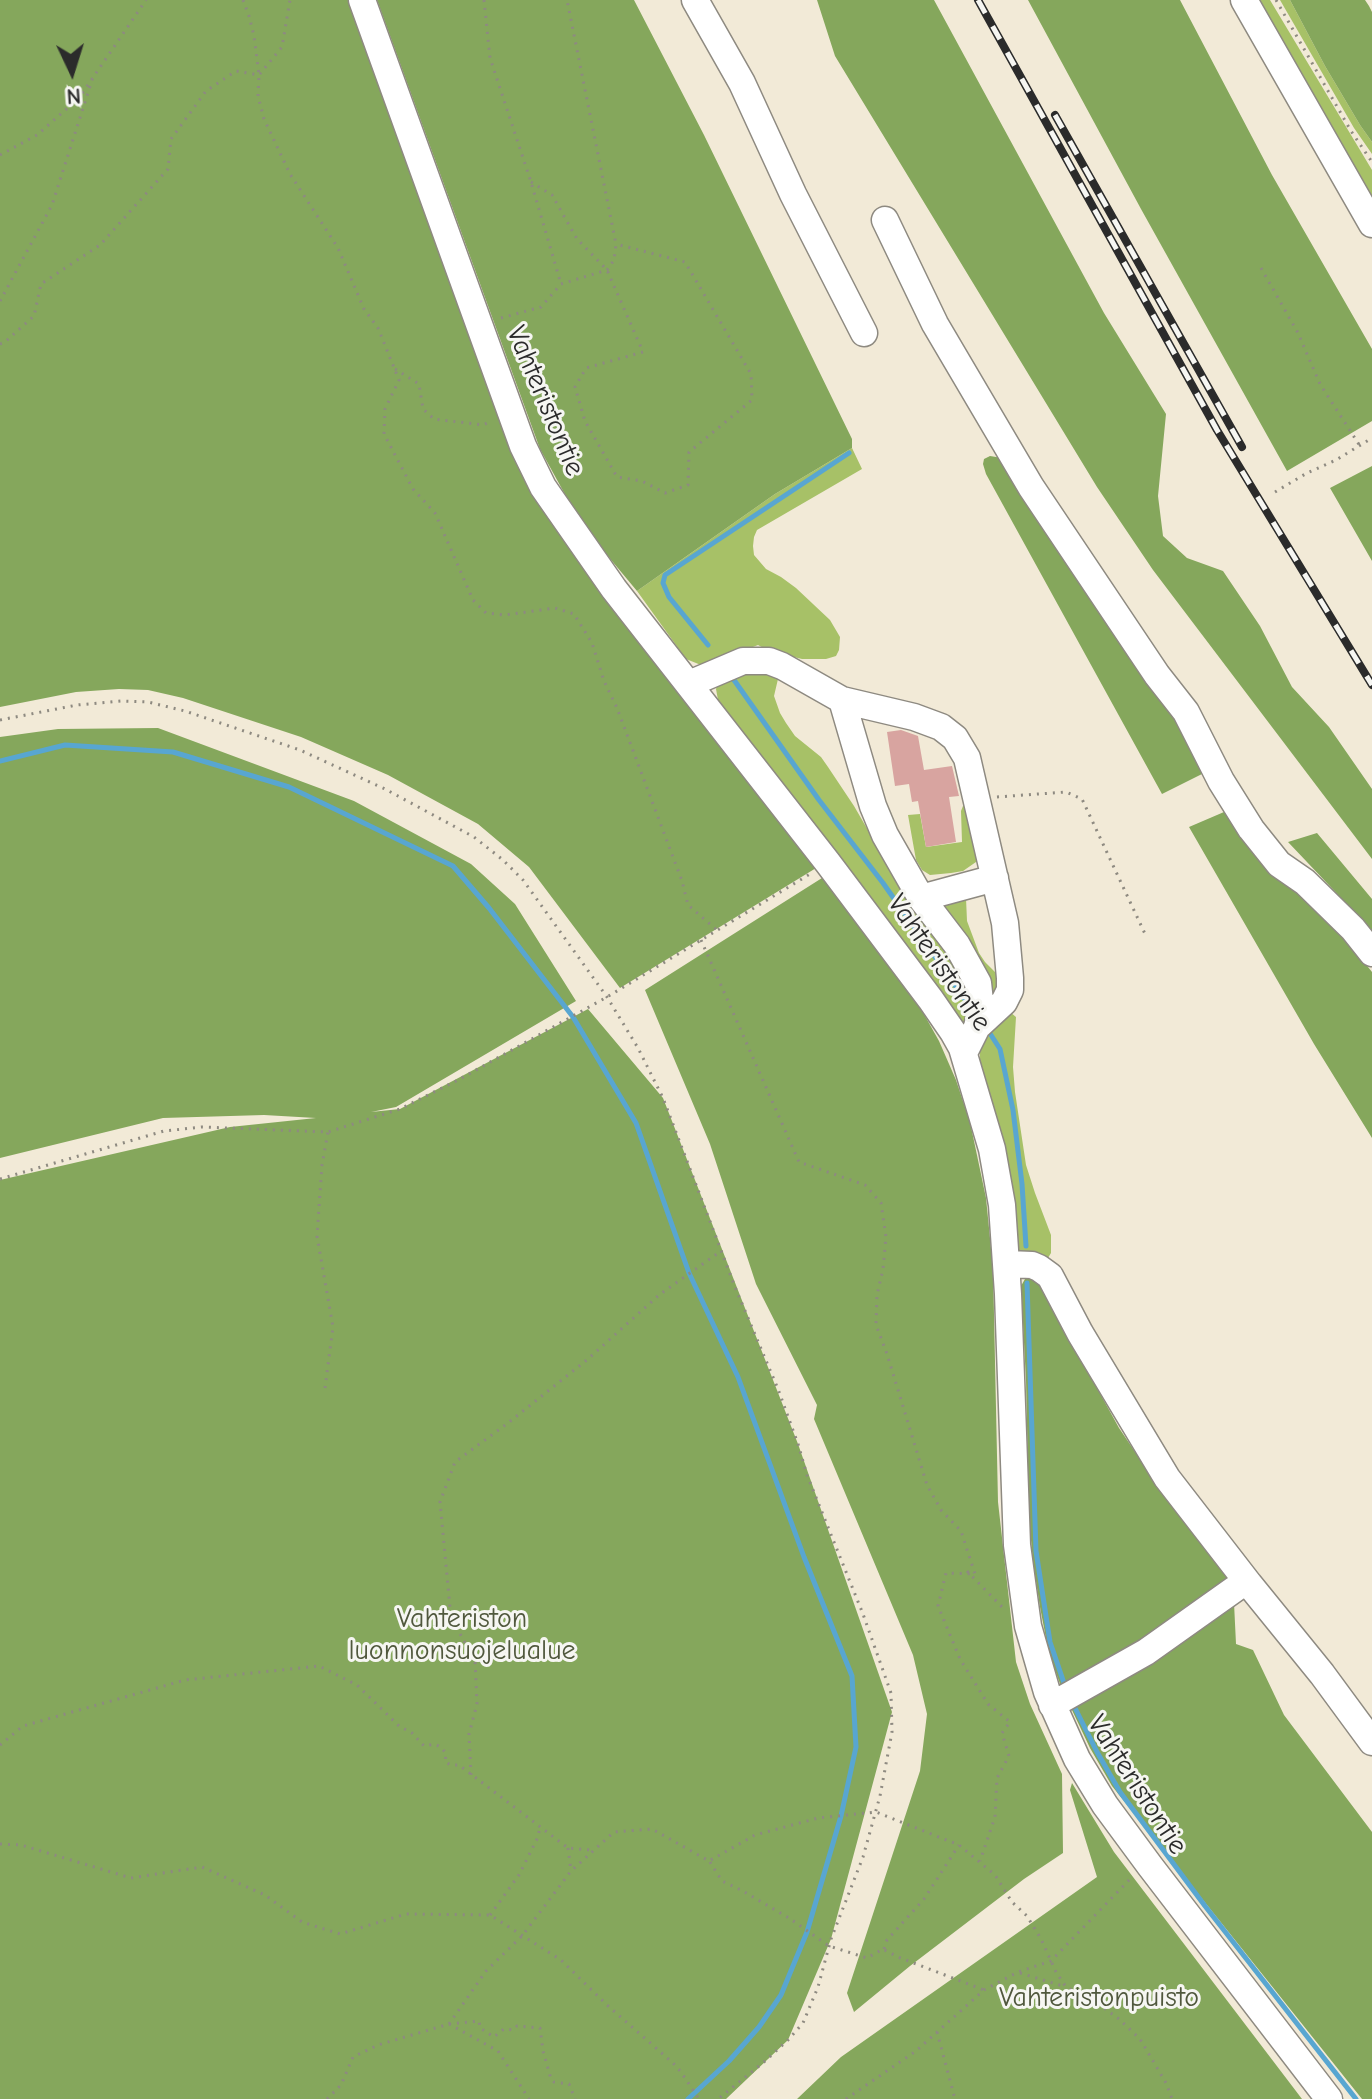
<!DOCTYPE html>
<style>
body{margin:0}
#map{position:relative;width:1372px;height:2099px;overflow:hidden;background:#f2ead7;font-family:"Comic Neue",sans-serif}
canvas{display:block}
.north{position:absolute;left:32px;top:32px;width:80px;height:80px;-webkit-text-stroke:6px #f6f6f2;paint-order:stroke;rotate:176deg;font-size:22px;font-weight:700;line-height:32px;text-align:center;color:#2b2b2b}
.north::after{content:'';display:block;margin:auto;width:28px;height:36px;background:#2b2b2b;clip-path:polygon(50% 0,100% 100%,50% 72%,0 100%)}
</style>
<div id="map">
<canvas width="1372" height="2099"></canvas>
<div class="north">N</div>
</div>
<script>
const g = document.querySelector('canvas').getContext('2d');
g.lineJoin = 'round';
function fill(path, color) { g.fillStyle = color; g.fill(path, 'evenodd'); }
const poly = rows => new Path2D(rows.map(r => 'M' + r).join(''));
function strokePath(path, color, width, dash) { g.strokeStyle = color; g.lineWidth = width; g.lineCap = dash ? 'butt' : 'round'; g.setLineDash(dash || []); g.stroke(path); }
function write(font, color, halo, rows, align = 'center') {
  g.font = font + ' "Comic Neue",sans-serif'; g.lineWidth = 6; g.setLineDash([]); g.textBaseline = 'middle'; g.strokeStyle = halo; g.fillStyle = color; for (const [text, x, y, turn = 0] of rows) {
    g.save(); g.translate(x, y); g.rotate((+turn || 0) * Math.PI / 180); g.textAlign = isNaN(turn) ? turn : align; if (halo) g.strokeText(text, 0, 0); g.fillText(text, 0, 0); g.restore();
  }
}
fill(poly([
 [1256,0,1270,0,1372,170,1372,204],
 [1280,0,1290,0,1325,66,1360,125,1372,142,1372,154,1354,128],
 [852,448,862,469,757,530,754,537,753,546,754,555,766,569,781,577,796,588,830,620,840,637,839,650,836,656,826,659,802,659,769,651,758,645,715,662,701,665,686,659,637,591,775,494],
 [753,665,778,679,774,696,780,713,786,723,795,736,821,757,828,767,854,806,887,863,948,947,974,1002,966,1024,960,1023,718,700,716,689,719,680],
 [965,805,980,855,976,862,963,871,951,873,930,875,922,870,916,860,908,815,920,814,926,847,962,842,961,811,963,806],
 [966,898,967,921,979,953,985,962,997,974,999,982,995,1001,943,903],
 [1010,1012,1016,1017,1013,1067,1015,1092,1026,1165,1035,1193,1051,1235,1051,1253,1048,1258,1042,1260,1021,1253,1018,1249,980,1071,980,1042,995,1020]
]), '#a7c167');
fill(poly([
 [0,0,354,0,523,463,821,865,620,988,529,867,478,824,388,775,301,737,183,698,148,690,119,689,76,692,0,707],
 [377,0,634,0,704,135,852,439,852,448,775,494,637,591,592,537,567,498,540,449],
 [817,0,934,0,1104,313,1166,414,1158,496,1163,536,1187,558,1223,571,1260,626,1292,687,1329,727,1372,789,1372,859,1153,570,1097,487,835,56],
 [1028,0,1180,0,1272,175,1372,349,1372,421,1287,471,1141,209],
 [1290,0,1365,0,1369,6,1372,12,1372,142,1360,125,1325,66],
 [990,456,1002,458,1184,731,1206,772,1162,794,986,474,983,464,984,459],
 [1372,466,1372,561,1330,488],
 [158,728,354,801,471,864,515,904,576,1001,396,1107,371,1112,400,1109,588,1009,663,1098,798,1444,892,1712,831,1939,788,2040,726,2099,0,2099,0,1180,230,1127,316,1118,264,1115,163,1118,0,1158,0,737,58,729],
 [1224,812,1252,848,1337,928,1372,972,1372,1138,1314,1044,1189,827],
 [1317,833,1372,899,1372,933,1362,920,1288,842],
 [822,878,920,1007,939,1041,956,1080,970,1122,986,1198,993,1268,998,1502,1016,1662,1030,1704,1062,1774,1063,1853,1024,1879,910,1966,854,2012,847,1993,920,1771,927,1714,913,1655,814,1419,817,1405,756,1284,710,1144,645,990],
 [1036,1277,1119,1428,1154,1480,1227,1570,1234,1603,1236,1644,1253,1650,1284,1715,1372,1832,1372,2099,1362,2099,1112,1786,1090,1748,1062,1689,1049,1654,1040,1607,1033,1562,1029,1518,1026,1380,1021,1286,1025,1279],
 [1072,1783,1114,1852,1302,2099,797,2099,841,2057,1097,1877,1070,1790]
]), '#85a75c');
strokePath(poly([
 [708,645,669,597,663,583,665,575,849,453],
 [734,680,819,800,883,883,969,1005],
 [0,761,65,745,173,752,289,787,453,866,489,908,573,1017,636,1123,689,1273,738,1377,804,1557,852,1676,856,1747,841,1816,807,1932,781,1995,759,2027,729,2061,688,2099],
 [991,1035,1000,1049,1013,1110,1022,1184,1026,1246],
 [1027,1283,1036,1551,1050,1642,1065,1686],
 [1075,1708,1097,1752,1120,1792,1205,1906,1356,2099]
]), '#58a6d1', 5);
fill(poly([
 [901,730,918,736,924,770,952,766,959,796,949,797,956,842,926,847,918,801,912,802,909,784,895,786,887,732]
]), '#d8a4a0');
const minor = poly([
 [362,0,523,446,543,487,614,589,828,863,931,1000,953,1032,962,1048,992,1149,1002,1205,1008,1294,1017,1545,1028,1626,1047,1692,1077,1759,1105,1805,1150,1866,1329,2099],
 [695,0,742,83,793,194,864,333],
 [1244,0,1372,224],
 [885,220,935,324,1031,487,1157,675,1186,712,1221,781,1251,829,1279,864,1305,882,1353,929,1372,953],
 [689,684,743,661,769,661,782,666,842,700,873,806,885,835,921,898,957,945,978,983,981,1011,977,1027,964,1053],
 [842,700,914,717,941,727,955,738,967,758,1005,923,1010,978,1010,990,1004,1002,977,1027],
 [921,898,995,878],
 [1007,1264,1032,1265,1039,1268,1050,1276,1080,1333,1167,1478,1249,1584,1322,1674,1372,1742],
 [1052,1705,1146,1652,1246,1581]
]);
strokePath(minor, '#8e8a81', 29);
strokePath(poly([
 [243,0,249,16,254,36,259,75,258,96,264,119,290,174,338,248,364,309,378,328,399,380,385,409,384,434,413,489,435,513,473,600,486,613,505,615,555,608,574,614,592,643,604,681,617,708,682,881,688,905,717,930],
 [484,0,490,58,531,182,561,284],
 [1276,0,1351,131,1372,162],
 [0,155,37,135,79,98,146,0],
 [531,182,552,195,577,239,607,270,643,352,586,368,575,387,585,421,617,477,642,481,665,493,688,485,689,452,752,400,751,374,685,262,616,244],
 [1261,268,1298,333,1320,384,1360,446],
 [0,301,52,205,93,77],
 [501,318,541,307,561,284,607,270,614,260,616,244,567,0],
 [0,344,5,342,34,316,41,284,100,245,168,169,171,139,206,91,236,71,259,75,282,47,290,0],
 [395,369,419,384,423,409,434,419,483,425,489,422],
 [1275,492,1307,473,1336,460,1372,438],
 [0,720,77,705,121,701,148,702,185,711,300,750,385,789,474,837,503,860,523,880,607,997,638,1048,663,1098,735,1287,778,1389,798,1444,807,1475,863,1614,891,1693,892,1732,880,1796,863,1857,831,1939,818,1987,803,2023,788,2040,764,2062,718,2099],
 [997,797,1066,792,1082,799,1146,936],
 [701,940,799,1162,865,1185,881,1203,886,1237,883,1269,877,1295,876,1325,887,1354,927,1485,941,1510,961,1531,975,1574,946,1573,938,1606,960,1659,988,1704,1010,1722,1002,1733,1009,1756,997,1778,995,1817,980,1861],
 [0,1179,164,1131,202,1127,328,1132,400,1109,458,1080,607,997,810,874],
 [325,1388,333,1327,317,1236,322,1165,328,1132],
 [967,1571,1003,1608],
 [0,1745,23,1726,185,1680,319,1666,357,1685,399,1726,412,1733,424,1746,435,1744,442,1748,446,1754,445,1762,451,1765,459,1765,568,1848,591,1850],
 [471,1775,469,1734,477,1704,475,1660,451,1618,440,1502,455,1462,508,1423,588,1359,659,1295,721,1251],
 [0,1844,21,1845,131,1878,202,1867,265,1895,302,1922,340,1934,406,1914,490,1915,561,1960,607,2005,673,2063,681,2072,699,2099],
 [568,1848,571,1871],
 [710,1862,722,1881,741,1890,789,1918,829,1946,867,1958,883,1949,898,1957,984,1990],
 [490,1915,519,1875,538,1837,540,1826],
 [884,1949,887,1940,924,1899,959,1845],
 [1020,1973,1066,1987],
 [449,2024,486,1971,522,1936,571,1871,614,1832,652,1829,709,1861,755,1835,818,1818,876,1812,959,1845,995,1875,1012,1902,1027,1916,1041,1939,1056,1972,1066,1987,1093,2000,1119,2019,1140,2039,1166,2083,1172,2099],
 [449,2024,498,2051,529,2099],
 [937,2032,955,2099],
 [327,2099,341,2085,353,2057,378,2045,449,2024,479,2021,480,2028,494,2037,504,2029,513,2030,517,2026,540,2028,543,2051,551,2079,554,2082,569,2084,575,2099],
 [846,2099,916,2051,984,1990,1018,1972,1051,1961,1130,1879]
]), '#8e8a81', 3, [2, 6]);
strokePath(minor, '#fff', 26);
const rail = poly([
 [978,0,1217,430,1372,685],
 [1055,115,1242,447]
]);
strokePath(rail, '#2b2b2b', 8);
strokePath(rail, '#f6f6f2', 5, [15]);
write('28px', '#2b2b2b', '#f6f6f2', [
 ["Vahteristontie",545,401,67],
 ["Vahteristontie",939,963,55],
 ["Vahteristontie",1137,1785,57]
]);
write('28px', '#50583d', '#f6f6f2', [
 ["Vahteriston",462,1619],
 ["luonnonsuojelualue",462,1651],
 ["Vahteristonpuisto",1099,1998]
]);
</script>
